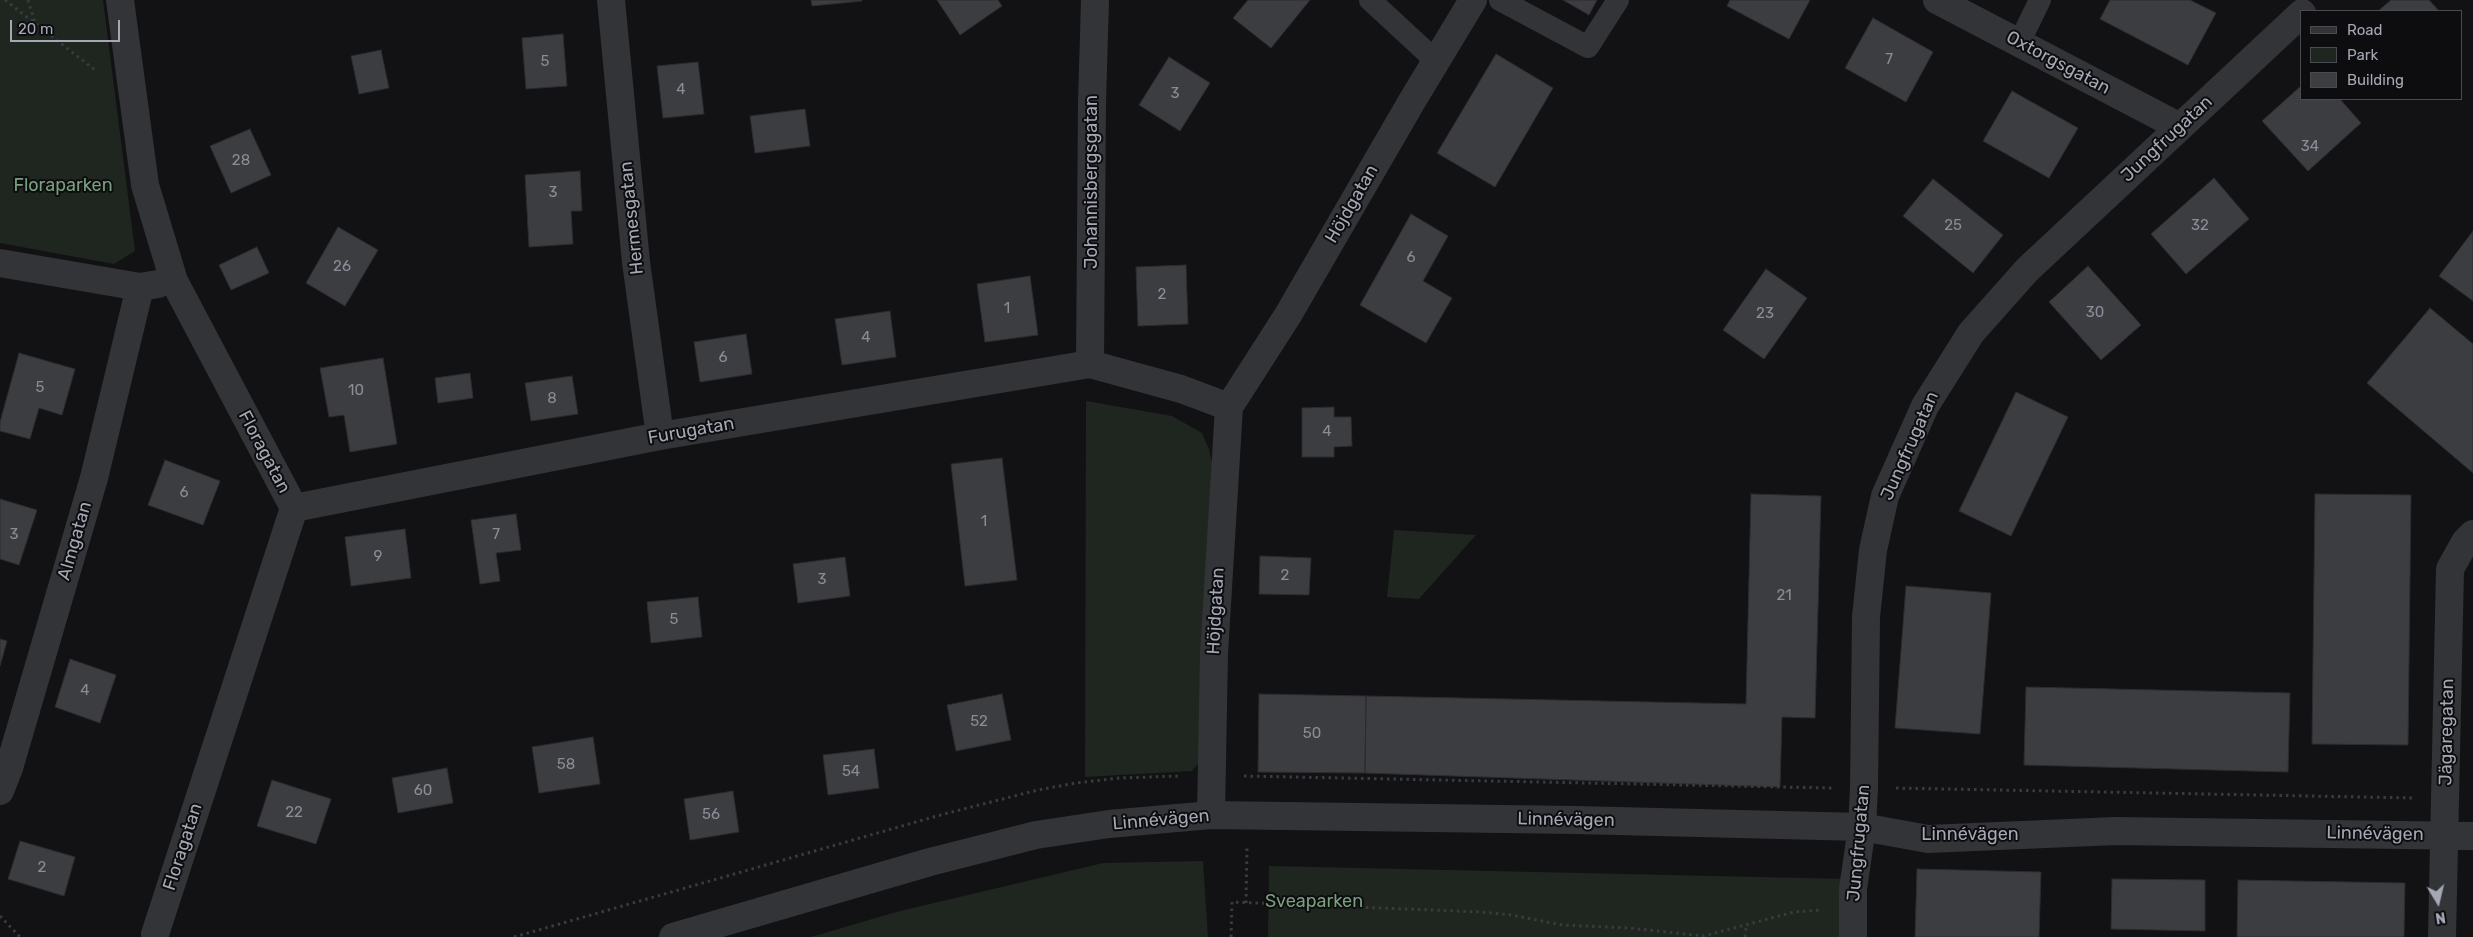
<!DOCTYPE html>
<meta charset="utf-8">
<style>
body{margin:0}
#map{position:relative;width:2473px;height:937px;overflow:hidden;background:#121214;font-family:Rubik,sans-serif}
canvas{display:block}
.legend{position:absolute;left:2300px;top:10px;width:162px;height:90px;box-sizing:border-box;background:#0d0d0f;border:1px solid #494b51;margin:0;padding:6px 9px;list-style:none;font-size:15px;color:#a4a8b4}
.legend li{display:flex;align-items:center;gap:10px;height:25px}
.legend b{width:25px;border:1px solid #494b51}
.north{position:absolute;left:2413px;top:877px;width:50px;height:50px;-webkit-text-stroke:4px #0d0d0f;paint-order:stroke;rotate:171deg;font-size:14px;font-weight:700;line-height:20px;text-align:center;color:#a4a8b4}
.north::after{content:'';display:block;margin:auto;width:18px;height:22px;background:#a4a8b4;clip-path:polygon(50% 0,100% 100%,50% 72%,0 100%)}
.scale{position:absolute;left:10px;top:20px;width:110px;height:22px;box-sizing:border-box;border:2px solid #a4a8b4;border-top:0;padding-left:6px;font-size:15px;line-height:18px;white-space:nowrap;color:#a4a8b4;-webkit-text-stroke:4px #0d0d0f;paint-order:stroke}
</style>
<div id="map">
<canvas width="2473" height="937"></canvas>
<ul class="legend">
<li><b style="height:6px;background:#333438"></b>Road</li>
<li><b style="height:14px;background:#1e261f"></b>Park</li>
<li><b style="height:14px;background:#3c3d41"></b>Building</li>
</ul>
<div class="north">N</div>
<div class="scale">20 m</div>
</div>
<script>
const g = document.querySelector('canvas').getContext('2d');
g.lineJoin = 'round';
function fill(path, color) { g.fillStyle = color; g.fill(path, 'evenodd'); }
const poly = rows => new Path2D(rows.map(r => 'M' + r).join(''));
function strokePath(path, color, width, dash) { g.strokeStyle = color; g.lineWidth = width; g.lineCap = dash ? 'butt' : 'round'; g.setLineDash(dash || []); g.stroke(path); }
function write(font, color, halo, rows, align = 'center') {
  g.font = font + ' Rubik,sans-serif'; g.lineWidth = 4; g.setLineDash([]); g.textBaseline = 'middle'; g.strokeStyle = halo; g.fillStyle = color; for (const [text, x, y, turn = 0] of rows) {
    g.save(); g.translate(x, y); g.rotate((+turn || 0) * Math.PI / 180); g.textAlign = isNaN(turn) ? turn : align; if (halo) g.strokeText(text, 0, 0); g.fillText(text, 0, 0); g.restore();
  }
}
fill(poly([
 [0,0,103,0,135,251,114,264,0,243],
 [1086,401,1172,416,1202,433,1209,449,1213,467,1203,758,1192,771,1085,777],
 [1394,530,1476,535,1419,599,1387,597],
 [1203,861,1208,937,811,937,896,912,1103,863],
 [1269,866,1848,879,1846,937,1268,937]
]), '#1e261f');
const building = poly([
 [811,0,862,0,862,1,812,6,811,0],
 [937,0,998,0,1002,6,960,35,937,0],
 [1248,0,1310,0,1271,48,1233,18,1248,0],
 [1563,0,1597,0,1589,15,1563,0],
 [1730,0,1810,0,1789,39,1727,6,1730,0],
 [2110,0,2190,0,2216,13,2188,65,2100,19,2110,0],
 [2391,0,2429,0,2439,11,2378,11,2391,0],
 [1873,18,1933,52,1906,102,1845,68,1873,18],
 [563,34,567,86,526,89,522,38,563,34],
 [381,50,389,88,359,94,351,56,381,50],
 [1496,54,1553,88,1495,187,1437,153,1496,54],
 [1169,57,1210,83,1180,131,1139,105,1169,57],
 [698,62,704,114,663,118,657,66,698,62],
 [2302,85,2302,99,2340,99,2361,123,2308,171,2262,121,2302,85],
 [2012,91,2078,128,2049,178,1983,141,2012,91],
 [805,109,810,146,755,153,750,116,805,109],
 [250,129,271,175,231,193,210,146,250,129],
 [580,171,582,211,571,211,573,244,529,247,525,175,580,171],
 [2214,178,2249,219,2186,274,2151,234,2214,178],
 [1933,179,2003,235,1973,273,1903,216,1933,179],
 [1411,214,1448,236,1423,281,1452,298,1426,343,1360,305,1411,214],
 [338,227,378,250,345,306,306,283,338,227],
 [2473,231,2473,301,2439,276,2473,231],
 [257,247,269,273,231,290,219,265,257,247],
 [1186,265,1188,324,1138,326,1136,267,1186,265],
 [2088,266,2141,325,2101,360,2049,302,2088,266],
 [1766,269,1807,298,1764,359,1723,330,1766,269],
 [1030,276,1038,335,985,342,977,284,1030,276],
 [2430,308,2473,344,2473,473,2367,383,2430,308],
 [890,311,896,357,842,365,835,319,890,311],
 [746,334,752,374,700,382,694,342,746,334],
 [19,353,75,369,62,415,39,408,30,439,0,431,0,422,19,353],
 [383,358,397,444,350,452,344,415,329,417,320,368,383,358],
 [470,373,473,398,438,403,435,378,470,373],
 [572,376,578,414,531,421,525,383,572,376],
 [2016,392,2068,417,2011,536,1959,511,2016,392],
 [1334,407,1334,417,1351,417,1352,446,1334,447,1334,457,1302,457,1302,408,1334,407],
 [1002,458,1017,580,965,586,951,464,1002,458],
 [165,460,220,481,203,525,148,505,165,460],
 [1751,494,1821,496,1815,718,1782,717,1780,787,1365,773,1366,696,1746,704,1751,494],
 [2315,494,2411,495,2408,745,2312,744,2315,494],
 [0,499,37,510,19,565,0,559,0,499],
 [516,514,521,550,496,553,500,581,480,584,471,520,516,514],
 [405,529,411,578,351,586,345,537,405,529],
 [1260,556,1311,558,1309,595,1259,594,1260,556],
 [845,557,850,596,798,603,793,564,845,557],
 [1906,586,1991,593,1980,734,1895,728,1906,586],
 [698,597,702,637,651,643,647,602,698,597],
 [0,639,7,641,0,666,0,639],
 [70,659,116,675,100,723,55,707,70,659],
 [2026,687,2290,693,2288,772,2024,765,2026,687],
 [1002,694,1011,740,956,751,947,705,1002,694],
 [1259,694,1366,696,1365,773,1258,772,1259,694],
 [593,737,600,784,539,793,532,747,593,737],
 [874,749,879,788,828,795,823,755,874,749],
 [447,768,453,803,398,813,392,778,447,768],
 [272,780,331,799,316,844,257,826,272,780],
 [733,791,739,832,690,840,684,799,733,791],
 [20,841,75,857,64,896,8,879,20,841],
 [1917,869,2041,872,2039,937,1915,937,1917,869],
 [2112,879,2205,880,2205,931,2111,929,2112,879],
 [2238,880,2405,883,2404,937,2237,937,2238,880]
]);
fill(building, '#3c3d41');
strokePath(building, '#2c2c30', 1);
strokePath(poly([
 [5,0,95,70],
 [28,0,35,23],
 [1244,776,1832,788],
 [1896,788,2412,798],
 [1246,903,1247,847],
 [0,916,20,937],
 [514,937,944,814,1038,790,1076,783,1120,778,1180,776],
 [1231,937,1232,902,1481,912,1511,915,1562,925,1629,928,1704,936,1794,912,1821,910],
 [1745,937,1746,927]
]), '#393b3f', 3, [2.5, 4]);
strokePath(poly([
 [1370,0,1436,61],
 [1500,0,1588,47,1618,0],
 [2019,43,2040,0]
]), '#333438', 22);
strokePath(poly([
 [120,0,145,185,174,281,294,508,155,934],
 [611,0,636,262,660,436],
 [1937,0,2180,127],
 [0,263,140,287,158,284],
 [1090,364,1092,103,1095,0],
 [294,508,660,436,1090,364,1181,389,1229,407],
 [0,791,9,768,94,478,140,287],
 [1211,815,1214,654,1229,407,1288,315,1412,101,1473,0],
 [673,937,930,862,1036,835,1109,824,1211,815,1576,820,1862,827,1928,839,2116,831,2473,836],
 [1853,937,1853,889,1862,827,1864,788,1866,617,1873,550,1885,496,1925,406,1971,333,2027,270,2302,13],
 [2442,937,2450,569,2465,542,2473,534]
]), '#333438', 28);
write('15px', '#8a8d97', null, [
 ["7",1889,60],
 ["5",545,62],
 ["4",681,90],
 ["3",1175,94],
 ["34",2310,147],
 ["28",241,161],
 ["3",553,193],
 ["25",1953,226],
 ["32",2200,226],
 ["6",1411,258],
 ["26",342,267],
 ["2",1162,295],
 ["1",1007,309],
 ["30",2095,313],
 ["23",1765,314],
 ["4",866,338],
 ["6",723,358],
 ["5",40,388],
 ["10",356,391],
 ["8",552,399],
 ["4",1327,432],
 ["6",184,493],
 ["1",984,522],
 ["3",14,535],
 ["7",496,535],
 ["9",378,557],
 ["2",1285,576],
 ["3",822,580],
 ["21",1784,596],
 ["5",674,620],
 ["4",85,691],
 ["52",979,722],
 ["50",1312,734],
 ["58",566,765],
 ["54",851,772],
 ["60",423,791],
 ["22",294,813],
 ["56",711,815],
 ["2",42,868]
]);
write('18px', '#a4a8b4', '#0d0d0f', [
 ["Oxtorgsgatan",2058,63,28],
 ["Jungfrugatan",2167,139,-43],
 ["Johannisbergsgatan",1092,182,-90],
 ["Höjdgatan",1352,204,-60],
 ["Hermesgatan",632,218,-96],
 ["Furugatan",691,431,-10],
 ["Jungfrugatan",1910,446,-66],
 ["Floragatan",264,452,62],
 ["Almgatan",75,541,-74],
 ["Höjdgatan",1216,611,-87],
 ["Jägaregatan",2447,732,-89],
 ["Linnévägen",1161,820,-5],
 ["Linnévägen",1566,820,1],
 ["Linnévägen",2375,834,1],
 ["Linnévägen",1970,835],
 ["Jungfrugatan",1859,843,-85],
 ["Floragatan",183,847,-72]
]);
write('18px', '#7a9f7e', '#0d0d0f', [
 ["Floraparken",63,186],
 ["Sveaparken",1314,902]
]);
</script>
